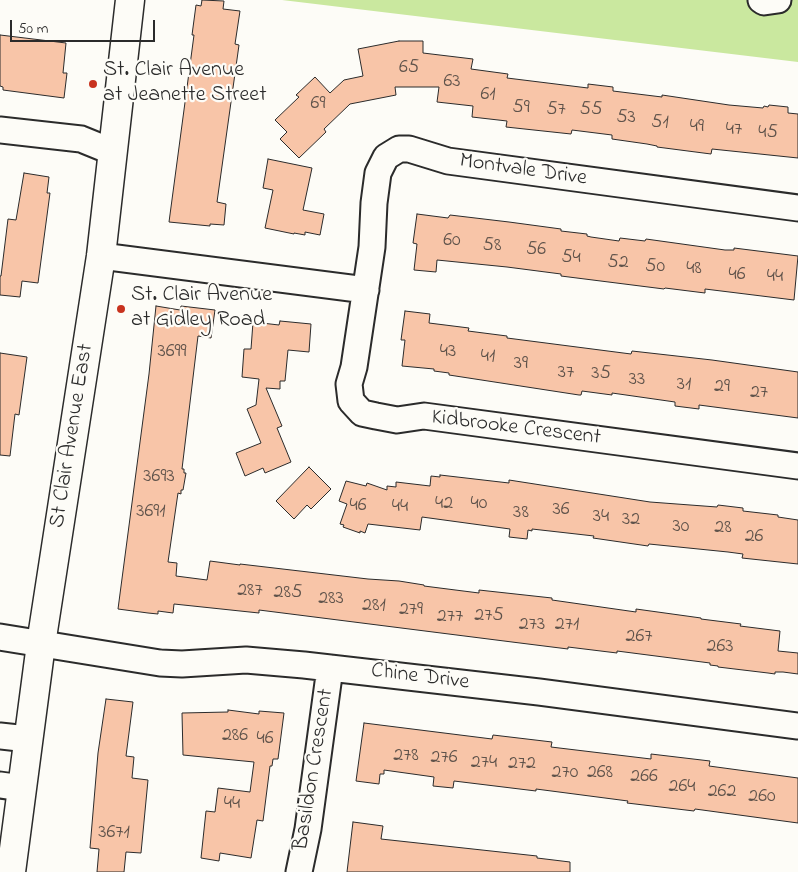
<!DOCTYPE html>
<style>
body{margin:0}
#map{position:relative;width:798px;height:872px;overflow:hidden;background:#fdfcf7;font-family:"Indie Flower",sans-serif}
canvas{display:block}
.scale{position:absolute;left:10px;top:20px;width:145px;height:22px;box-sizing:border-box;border:2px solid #2b2b2b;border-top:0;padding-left:6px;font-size:15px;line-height:18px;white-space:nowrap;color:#2b2b2b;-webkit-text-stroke:4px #fdfcf7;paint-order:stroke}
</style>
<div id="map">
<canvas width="798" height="872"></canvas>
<div class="scale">50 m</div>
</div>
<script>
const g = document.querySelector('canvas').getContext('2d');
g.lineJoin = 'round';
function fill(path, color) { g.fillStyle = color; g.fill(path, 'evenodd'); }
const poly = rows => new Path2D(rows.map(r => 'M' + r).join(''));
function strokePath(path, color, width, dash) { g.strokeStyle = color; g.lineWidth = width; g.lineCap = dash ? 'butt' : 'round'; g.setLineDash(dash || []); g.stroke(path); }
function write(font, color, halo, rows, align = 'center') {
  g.font = font + ' "Indie Flower",sans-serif'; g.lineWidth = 4.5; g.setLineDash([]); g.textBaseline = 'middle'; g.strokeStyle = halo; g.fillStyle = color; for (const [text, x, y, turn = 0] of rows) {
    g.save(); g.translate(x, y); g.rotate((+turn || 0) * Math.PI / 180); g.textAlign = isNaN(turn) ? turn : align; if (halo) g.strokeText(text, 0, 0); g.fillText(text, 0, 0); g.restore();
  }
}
fill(poly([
 [282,0,798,0,798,62]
]), '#cae89f');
const building = poly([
 [202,0,224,1,223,9,240,11,235,44,239,45,217,202,226,204,224,225,210,224,210,226,169,222,194,35,192,35,196,5,201,6,202,0],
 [0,35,66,43,63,73,67,73,64,98,3,90,3,87,0,86,0,35],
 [399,41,423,41,423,53,473,59,471,69,508,74,507,78,588,88,588,84,613,87,613,91,662,97,662,95,729,105,763,108,764,106,768,107,769,105,788,107,788,113,798,114,798,158,712,149,711,154,657,147,657,146,647,144,612,139,612,135,572,130,571,134,506,127,507,121,472,117,473,106,437,102,439,87,395,87,396,95,350,104,324,129,326,132,299,158,280,139,287,132,275,120,299,97,296,95,315,77,330,93,344,80,363,76,358,49,399,41],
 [268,159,312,168,303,210,324,214,320,235,305,232,305,235,294,233,294,234,265,228,273,190,263,188,268,159],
 [24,173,49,177,47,193,50,193,38,283,22,281,20,297,0,295,0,276,1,276,8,219,16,220,24,173],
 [417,214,448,218,450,215,509,222,561,229,561,231,587,234,587,236,591,237,619,241,620,238,645,241,646,239,725,250,734,250,734,248,798,256,794,300,705,289,705,293,665,288,664,289,561,276,561,274,507,267,437,260,436,272,414,270,417,244,413,243,417,214],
 [156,306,180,310,181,306,215,310,211,338,198,336,182,469,184,469,184,473,186,473,183,490,181,490,181,494,178,493,168,562,177,563,176,576,207,580,210,561,240,565,240,564,368,579,399,581,424,585,424,586,479,593,479,590,488,591,552,598,552,600,636,612,636,609,701,618,701,619,741,624,740,626,780,631,778,651,798,653,798,674,783,672,775,672,775,674,768,673,718,667,718,666,710,665,710,663,617,651,617,653,568,647,568,649,512,642,259,610,259,613,174,604,173,613,158,611,158,614,148,613,118,609,149,374,156,306],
 [405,311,430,314,429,323,469,328,468,331,507,336,507,338,631,354,632,351,712,360,798,372,798,418,699,405,699,409,675,406,675,402,612,393,612,395,582,391,581,395,579,395,449,375,449,373,434,371,434,369,402,366,405,340,401,340,405,311],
 [280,321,311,324,309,352,288,350,285,381,280,381,280,389,266,388,282,426,277,428,291,462,265,473,263,468,245,476,236,453,261,443,247,409,256,405,259,379,242,377,244,349,251,349,253,322,279,325,280,321],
 [0,353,27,357,19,415,15,414,10,456,0,455,0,353],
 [309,467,331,489,311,509,307,505,294,519,276,501,309,467],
 [440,475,509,483,509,480,650,502,717,507,718,505,743,508,743,511,778,515,778,517,798,520,798,564,742,558,743,554,728,552,649,544,648,546,593,538,594,536,532,529,532,531,528,530,527,539,509,537,510,529,422,517,420,530,368,524,365,533,360,531,360,533,343,527,344,525,340,524,347,504,339,501,346,481,366,486,367,483,387,490,387,486,396,487,396,482,430,486,431,476,440,477,440,475],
 [106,699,133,702,126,756,134,757,132,778,148,780,141,853,126,852,124,872,97,872,99,849,90,848,98,753,106,699],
 [228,710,259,714,259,711,284,713,278,759,273,759,272,766,270,766,263,821,257,820,251,858,220,853,219,861,201,858,206,811,215,812,218,788,250,792,254,762,183,755,182,713,228,712,228,710],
 [364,723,492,739,493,735,552,742,551,747,651,759,651,754,710,761,709,766,798,778,798,823,695,809,694,811,627,803,628,801,536,789,536,791,454,781,453,788,433,786,434,777,384,770,384,774,380,774,379,784,356,781,364,723],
 [353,822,383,826,381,839,537,856,537,858,570,862,570,872,347,872,353,822]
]);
fill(building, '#f8c5a8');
strokePath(building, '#2b2b2b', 1);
const minor = poly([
 [761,0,764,2,778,0],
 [0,130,81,139,113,152],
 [798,208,448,161,409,149,399,149,386,157,378,173,374,203,372,247,354,367,349,384,351,401,362,413,376,416,397,420,424,416,798,466],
 [101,256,366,290],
 [0,637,160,663,182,664,246,660,304,665,539,692,798,726],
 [0,736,28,739],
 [0,785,22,788],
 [299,872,308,829,330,668]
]);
const major = poly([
 [11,872,41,644,101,256,130,0]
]);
strokePath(minor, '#2b2b2b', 29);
strokePath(major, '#2b2b2b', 31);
strokePath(minor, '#fdfcf7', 25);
strokePath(major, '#fdfcf7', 28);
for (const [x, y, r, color] of [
 [93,84,5,"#c8321e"],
 [121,309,5,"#c8321e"]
]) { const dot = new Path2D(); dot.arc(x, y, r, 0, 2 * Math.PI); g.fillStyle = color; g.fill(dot); strokePath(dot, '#fdfcf7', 2); }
write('20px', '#5e524a', null, [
 ["65",409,69],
 ["63",452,83],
 ["61",488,96],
 ["69",318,105],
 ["59",521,109],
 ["57",556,111],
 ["55",591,111],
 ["53",626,119],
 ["51",660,124],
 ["49",697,128],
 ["47",734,131],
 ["45",768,134],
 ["60",452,242],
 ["58",492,247],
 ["56",536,251],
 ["54",571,259],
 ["52",618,264],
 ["50",655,268],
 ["48",694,270],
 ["46",737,276],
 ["44",775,278],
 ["3699",172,353],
 ["43",448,353],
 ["41",488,358],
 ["39",521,365],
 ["37",566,374],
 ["35",601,375],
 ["33",637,381],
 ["31",684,386],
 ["29",722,388],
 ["27",759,394],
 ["3693",159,478],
 ["42",444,505],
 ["40",479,505],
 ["46",358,507],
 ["44",400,508],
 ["36",561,511],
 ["3691",151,513],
 ["38",521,514],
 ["34",601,518],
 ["32",631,521],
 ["30",681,528],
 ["28",723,529],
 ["26",754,538],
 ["287",250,592],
 ["285",288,594],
 ["283",331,600],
 ["281",374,607],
 ["279",411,611],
 ["275",489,617],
 ["277",450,618],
 ["273",532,626],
 ["271",567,626],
 ["267",639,638],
 ["263",720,648],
 ["286",235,737],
 ["46",265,740],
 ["278",406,757],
 ["276",444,759],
 ["274",484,764],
 ["272",522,765],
 ["270",565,774],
 ["268",600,774],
 ["266",644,778],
 ["264",682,788],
 ["262",722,793],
 ["260",762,798],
 ["44",232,805],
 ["3671",114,834]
]);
write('22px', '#2b2b2b', '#fdfcf7', [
 ["St. Clair Avenue",103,71],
 ["at Jeanette Street",103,96],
 ["St. Clair Avenue",131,296],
 ["at Gidley Road",131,321]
], 'left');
write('22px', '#2b2b2b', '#fdfcf7', [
 ["Montvale Drive",523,171,8],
 ["Kidbrooke Crescent",516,429,7],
 ["St Clair Avenue East",73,436,-81],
 ["Chine Drive",420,678,7],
 ["Basildon Crescent",315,770,-81]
]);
</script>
